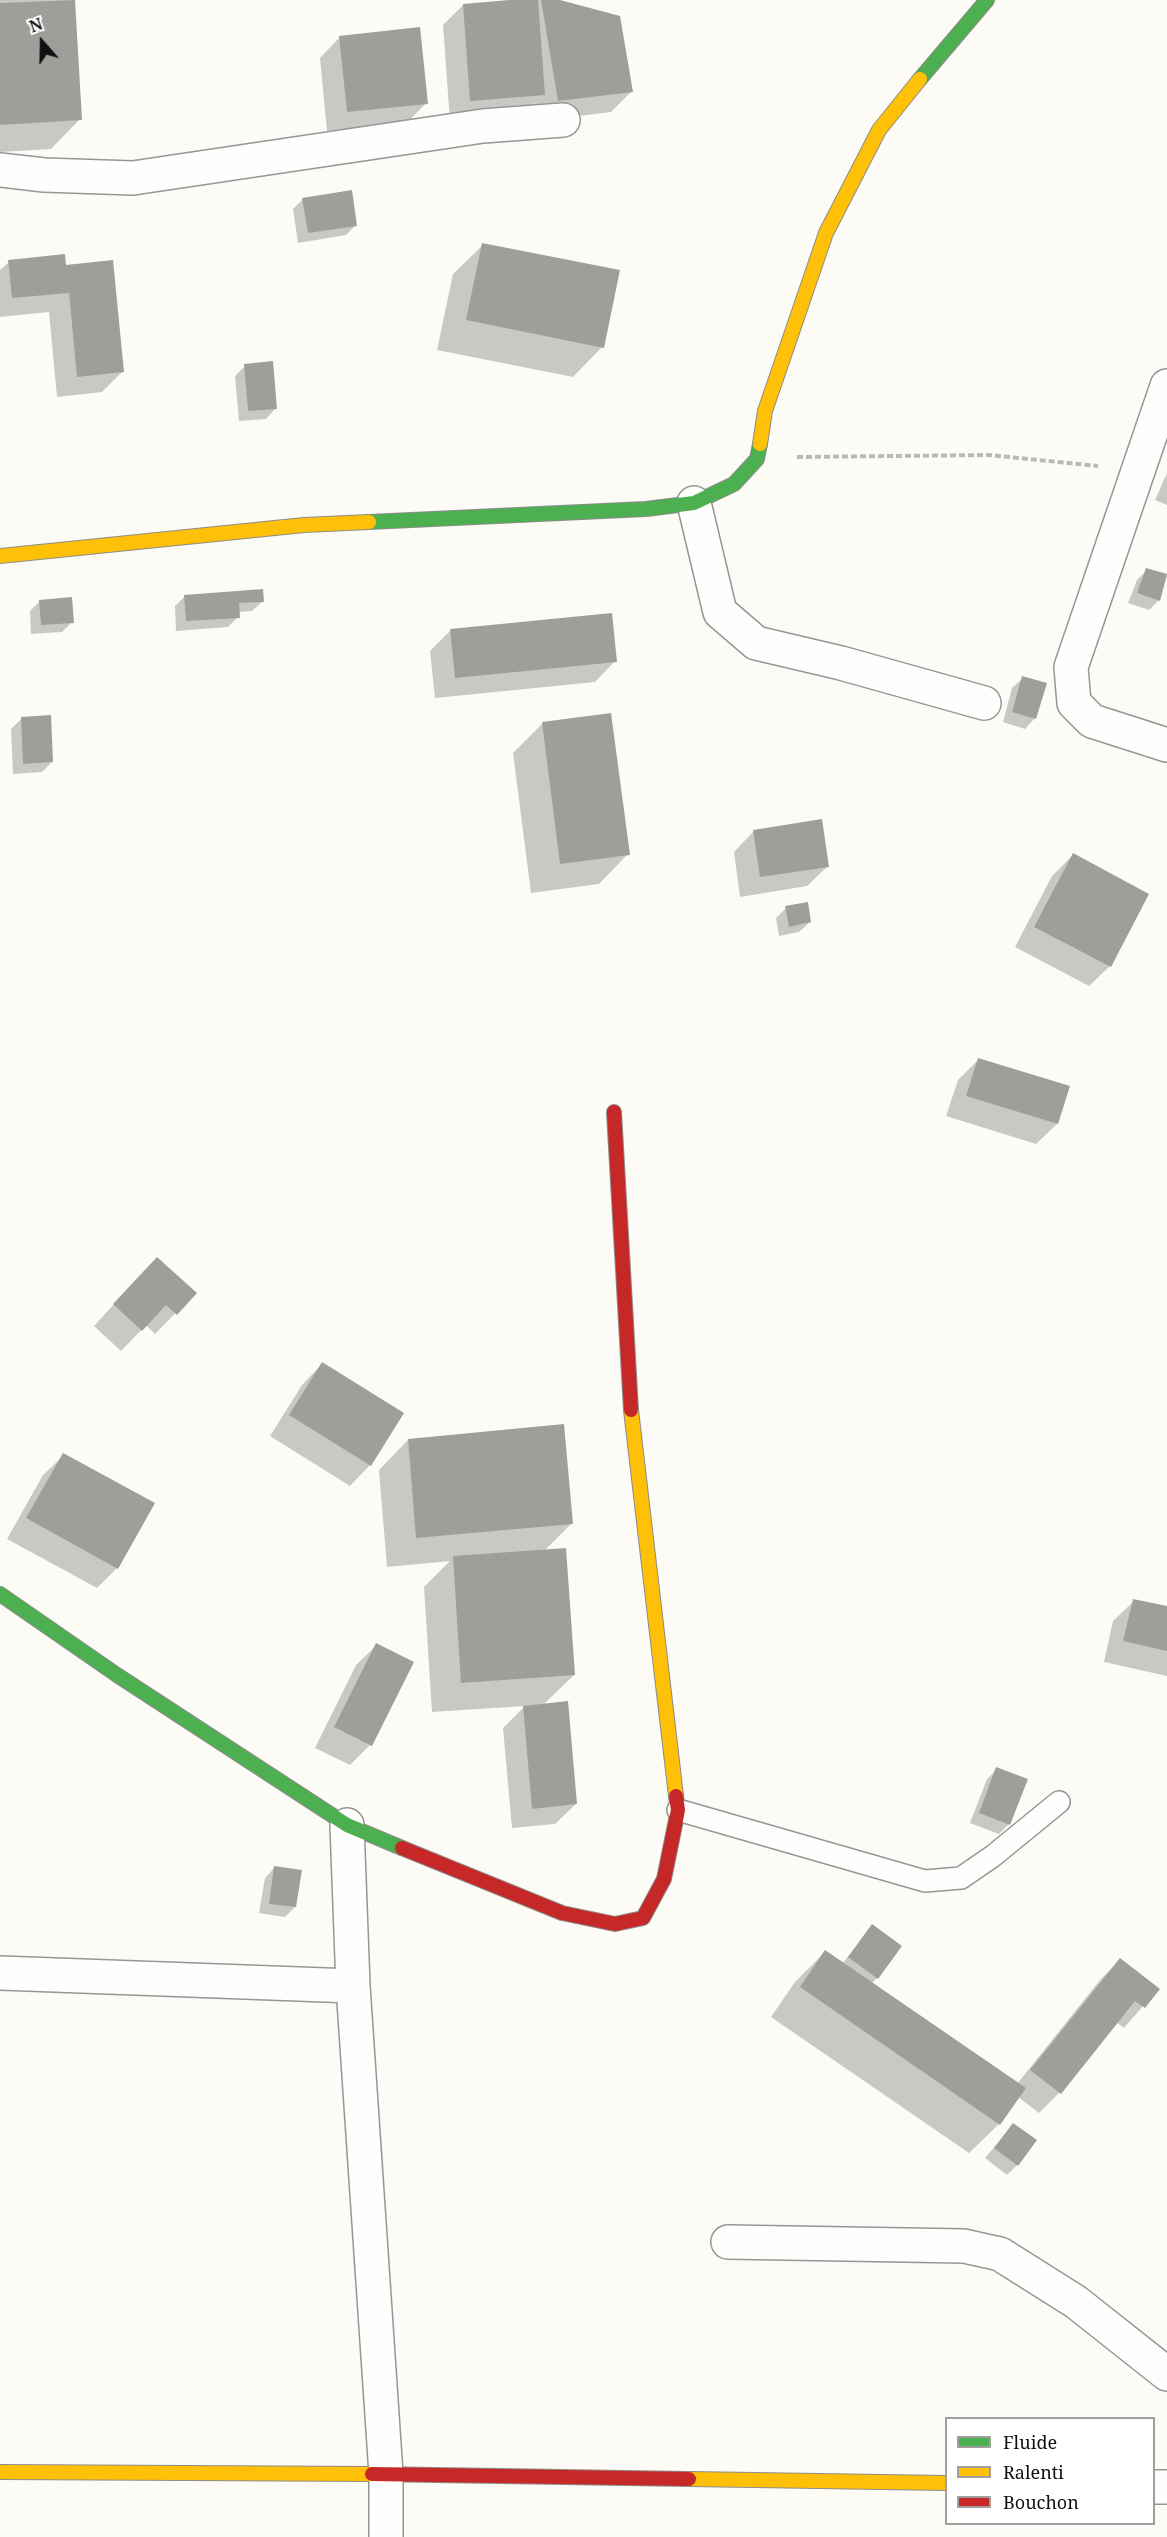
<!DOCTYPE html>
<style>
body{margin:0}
#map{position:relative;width:1167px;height:2537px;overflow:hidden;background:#fcfbf6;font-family:"Noto Serif",serif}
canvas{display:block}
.legend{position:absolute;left:945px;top:2417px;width:210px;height:108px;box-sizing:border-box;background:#fff;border:2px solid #9f9f9f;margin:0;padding:8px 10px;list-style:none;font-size:18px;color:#101010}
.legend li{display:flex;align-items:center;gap:12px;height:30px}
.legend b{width:30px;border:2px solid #9f9f9f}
.north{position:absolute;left:12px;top:12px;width:60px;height:60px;-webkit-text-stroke:4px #fff;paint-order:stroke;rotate:340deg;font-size:16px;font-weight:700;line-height:24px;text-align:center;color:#101010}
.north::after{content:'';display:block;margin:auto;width:21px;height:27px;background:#101010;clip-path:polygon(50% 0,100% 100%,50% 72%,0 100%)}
</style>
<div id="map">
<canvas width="1167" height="2537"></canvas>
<ul class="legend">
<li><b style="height:8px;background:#4caf50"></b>Fluide</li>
<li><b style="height:8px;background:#ffc107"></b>Ralenti</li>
<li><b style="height:8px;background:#c62828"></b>Bouchon</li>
</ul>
<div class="north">N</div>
</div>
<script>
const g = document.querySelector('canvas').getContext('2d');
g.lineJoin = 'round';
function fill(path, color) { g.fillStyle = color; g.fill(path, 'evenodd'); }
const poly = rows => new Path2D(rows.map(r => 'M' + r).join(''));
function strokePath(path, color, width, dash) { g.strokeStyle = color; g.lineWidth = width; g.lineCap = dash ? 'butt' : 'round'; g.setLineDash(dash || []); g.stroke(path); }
fill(poly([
 [0,0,71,0,80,119,51,149,0,152],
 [529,0,555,0,632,91,611,112,538,121,535,103,523,114,450,121,443,25,463,5],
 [340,37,426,103,406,124,327,131,320,58],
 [303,199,356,225,346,235,298,243,293,209],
 [483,245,602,347,573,377,437,350,453,274],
 [9,262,65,267,123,371,102,392,57,397,49,312,0,317,0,270],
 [245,366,276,408,266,419,239,421,235,376],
 [1167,473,1167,505,1155,500],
 [1147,570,1167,576,1159,600,1149,610,1128,603,1137,580],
 [185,596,263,601,252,611,238,612,238,617,228,627,176,631,175,606],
 [40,601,72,622,62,632,31,634,30,611],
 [450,631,615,661,595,682,435,698,430,651],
 [1023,678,1035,718,1025,729,1003,722,1012,688],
 [21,719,52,762,42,772,13,774,11,729],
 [543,723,628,854,599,884,531,893,513,753],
 [754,831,828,866,807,886,740,897,734,852],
 [1073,855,1110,966,1089,986,1015,947,1052,876],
 [786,908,810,922,799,932,779,936,776,918],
 [979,1059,1057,1124,1036,1144,946,1116,958,1080],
 [137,1279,195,1293,155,1334,146,1325,121,1351,94,1326],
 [322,1364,402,1414,370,1465,350,1486,270,1436,302,1385],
 [408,1440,572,1523,544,1551,574,1675,543,1705,576,1804,555,1824,512,1828,503,1728,525,1706,432,1712,424,1587,450,1561,387,1567,379,1470],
 [64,1455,117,1568,97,1588,7,1539,43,1475],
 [1134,1601,1167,1608,1167,1676,1104,1662,1113,1621],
 [377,1645,370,1745,350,1765,315,1748,356,1665],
 [997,1769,1009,1824,999,1834,970,1823,987,1779],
 [275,1867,295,1907,285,1917,259,1913,265,1878],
 [872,1926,877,1978,871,1984,1017,2084,1100,1980,1120,1960,1158,1989,1124,2028,1116,2022,1059,2093,1039,2113,1018,2097,999,2124,969,2153,771,2017,795,1982,825,1952,842,1964],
 [1013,2125,1017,2165,1007,2175,985,2158]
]), '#0003');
fill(poly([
 [75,0,82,120,0,125,0,3],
 [509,0,538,0,545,95,470,101,463,4],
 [541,0,560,0,620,16,633,92,558,101],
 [420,27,428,104,347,112,339,36],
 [352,190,357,226,308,233,302,198],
 [482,243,620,270,604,348,466,320],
 [65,254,66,265,113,260,124,372,77,377,69,293,12,298,8,260],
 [273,361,277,409,248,411,244,364],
 [1146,568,1167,574,1160,601,1137,593],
 [263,589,264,602,239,603,240,618,186,621,184,595],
 [72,597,74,623,41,625,39,600],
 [612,613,617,662,455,678,450,629],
 [1022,676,1047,683,1036,719,1012,712],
 [611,713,630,855,560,864,542,722],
 [51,715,53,762,23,764,21,717],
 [822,819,829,867,760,877,753,830],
 [1073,853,1149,894,1111,967,1034,927],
 [808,902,811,922,789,927,785,906],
 [978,1058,1070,1086,1058,1124,966,1096],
 [157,1257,197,1293,177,1315,166,1305,142,1331,113,1304],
 [322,1362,404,1413,371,1466,289,1415],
 [564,1424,573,1524,416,1538,408,1439],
 [63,1453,155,1503,118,1569,26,1518],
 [566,1548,575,1675,461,1683,453,1556],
 [1133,1599,1167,1606,1167,1651,1123,1641],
 [376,1643,414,1662,372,1746,334,1727],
 [568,1701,577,1804,532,1809,523,1706],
 [996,1767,1028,1779,1010,1825,979,1813],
 [274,1866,302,1870,296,1907,269,1904],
 [872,1924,902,1946,878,1979,848,1957],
 [825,1950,1026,2088,1000,2125,800,1987],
 [1120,1958,1160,1989,1145,2008,1135,2001,1061,2094,1030,2070],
 [1013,2123,1037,2140,1018,2166,994,2148]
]), '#a09e9b');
const lane = poly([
 [678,1810,925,1881,961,1878,993,1856,1059,1802]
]);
const street = poly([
 [0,170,44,175,133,178,483,126,563,120],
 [1167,386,1071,667,1074,703,1092,721,1167,745],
 [694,503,720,612,756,643,841,663,984,703],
 [347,1825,353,1986,386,2474,386,2537],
 [0,1973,353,1986],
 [728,2242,964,2246,1000,2254,1076,2302,1167,2374],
 [1154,2487,1167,2487]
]);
const fast = poly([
 [920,79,987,0],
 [369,522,646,509,694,503,734,484,757,459,760,444],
 [0,1594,117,1675,347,1825,402,1848]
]);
const slow = poly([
 [760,444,765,411,826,233,879,130,920,79],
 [0,556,304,525,369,522],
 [631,1410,676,1796],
 [0,2472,372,2474],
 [689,2479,946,2483]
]);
const jam = poly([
 [614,1112,631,1410],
 [402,1848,562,1913,615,1924,643,1918,664,1879,678,1810,676,1796],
 [372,2474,689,2479]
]);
strokePath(lane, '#969694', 24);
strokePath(street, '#969694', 36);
strokePath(fast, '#8d8c8a', 16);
strokePath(slow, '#8d8c8a', 16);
strokePath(jam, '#8d8c8a', 16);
strokePath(poly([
 [797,457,989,455,1098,466]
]), '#b9b9b8', 4, [6, 3]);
strokePath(lane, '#fffefe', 21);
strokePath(street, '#fffefe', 33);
strokePath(fast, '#4caf50', 14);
strokePath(slow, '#ffc107', 14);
strokePath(jam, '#c62828', 14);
</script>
